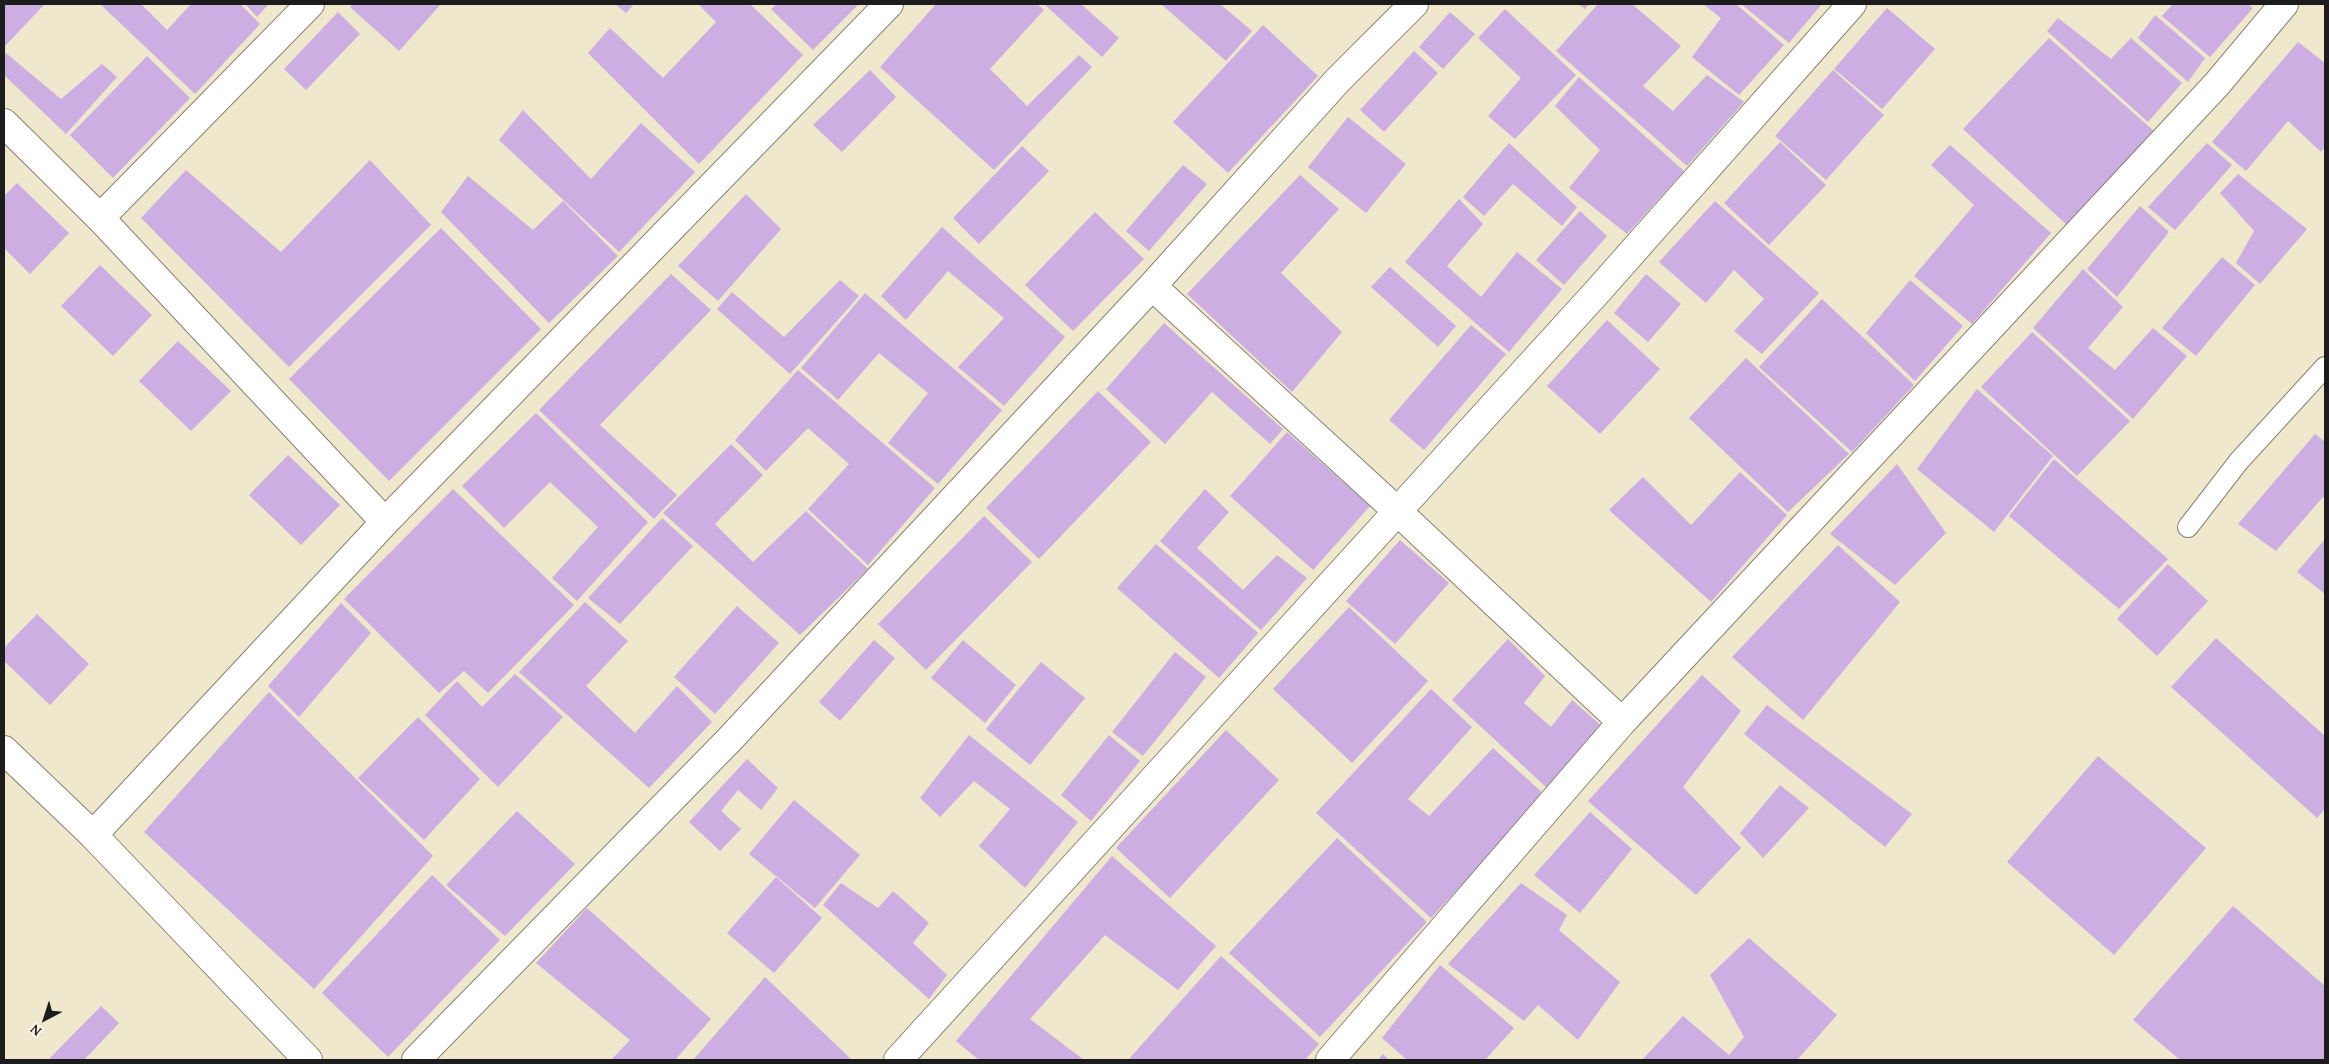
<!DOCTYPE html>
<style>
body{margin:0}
#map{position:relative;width:2329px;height:1064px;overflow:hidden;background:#efe8cc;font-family:"Gentium Book Plus",serif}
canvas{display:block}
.frame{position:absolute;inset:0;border:5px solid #1c1c1c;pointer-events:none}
.north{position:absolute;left:20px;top:994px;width:50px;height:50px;-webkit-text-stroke:4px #fcf5e5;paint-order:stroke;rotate:220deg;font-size:14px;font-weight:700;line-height:20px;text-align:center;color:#1c1c1c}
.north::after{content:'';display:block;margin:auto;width:18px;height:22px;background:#1c1c1c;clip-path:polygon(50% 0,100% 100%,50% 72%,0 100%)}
</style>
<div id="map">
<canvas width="2329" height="1064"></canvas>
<div class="frame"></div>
<div class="north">N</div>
</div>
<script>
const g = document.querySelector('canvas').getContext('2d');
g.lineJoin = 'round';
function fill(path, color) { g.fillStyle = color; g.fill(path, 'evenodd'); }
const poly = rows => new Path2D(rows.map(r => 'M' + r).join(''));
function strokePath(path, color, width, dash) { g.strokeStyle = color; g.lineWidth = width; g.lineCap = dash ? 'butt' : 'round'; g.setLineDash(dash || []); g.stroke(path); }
fill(poly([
 [4,4,45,4,4,47],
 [100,4,141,4,167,30,191,4,240,4,260,24,195,94],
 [245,4,269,4,257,17],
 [353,4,441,4,399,51,350,7],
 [615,4,634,4,626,13],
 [698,4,750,4,803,55,699,164,588,53,610,28,663,78,716,22],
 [777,4,859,4,813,50,771,9],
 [936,4,1037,4,1044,10,990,69,1027,106,1079,55,1092,67,994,170,880,67],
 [1044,4,1081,4,1119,38,1102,57],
 [1161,4,1220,4,1252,31,1226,61],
 [1578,4,1589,4,1585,9],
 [1598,4,1632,4,1681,46,1643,86,1673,111,1707,75,1744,102,1687,166,1556,51],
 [1703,4,1736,4,1784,45,1739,95,1692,57,1721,18],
 [1741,4,1822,4,1789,43],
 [2173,4,2248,4,2253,8,2210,57,2162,16],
 [1887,8,1935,49,1882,109,1834,69],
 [1505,9,1576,75,1515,139,1488,116,1521,78,1478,38],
 [338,12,360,34,306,90,284,69],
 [1450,12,1475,34,1443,69,1419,47],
 [2155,15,2205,58,2188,82,2138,38],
 [2058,18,2111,59,2131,38,2182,83,2148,122,2047,31],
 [1263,25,1318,76,1228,173,1173,122],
 [2049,38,2155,132,2068,226,1963,129],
 [2298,42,2325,63,2325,147,2321,152,2288,121,2246,171,2212,142],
 [1414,51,1438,73,1384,132,1360,110],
 [6,53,61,99,102,64,117,77,66,134,4,75,4,56],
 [147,56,190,98,113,178,70,135],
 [870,70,896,97,842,152,813,125],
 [1833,70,1884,115,1826,180,1775,136],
 [1579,77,1684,171,1627,234,1569,188,1600,150,1555,106],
 [523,110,591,179,641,123,695,172,619,252,499,140],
 [1348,117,1406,164,1366,213,1308,167],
 [1780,142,1826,185,1769,245,1724,203],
 [1509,143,1577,207,1562,226,1513,184,1484,216,1463,197],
 [2207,143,2232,165,2175,230,2148,207],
 [1950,145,2051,233,1972,324,1914,276,1974,205,1931,165],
 [1022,146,1049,171,979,244,953,218],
 [370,160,431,225,289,367,141,218,186,170,281,252],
 [1183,165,1207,184,1149,251,1126,231],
 [2238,174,2307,229,2260,284,2236,263,2254,231,2220,193],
 [1300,175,1339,209,1281,273,1342,332,1292,392,1187,294],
 [468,176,533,230,563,201,618,256,549,323,441,212],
 [17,183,69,233,30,274,4,248,4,196],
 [746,194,781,229,718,301,678,266],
 [1459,199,1483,224,1447,266,1481,297,1517,252,1562,289,1509,352,1405,262],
 [1715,201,1819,293,1762,354,1734,331,1764,299,1734,270,1706,303,1659,262],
 [2140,206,2169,232,2117,297,2087,269],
 [1580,211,1607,236,1564,285,1536,260],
 [1095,212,1144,259,1073,331,1025,285],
 [942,227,1065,337,1004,406,958,367,1004,318,948,271,906,320,881,296],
 [441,228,541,329,389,481,289,379],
 [2222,257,2255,285,2196,356,2162,328],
 [100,265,152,315,113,356,61,306],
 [1390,267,1456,326,1438,347,1371,287],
 [2083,269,2123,307,2088,348,2115,370,2153,328,2187,356,2133,419,2033,328],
 [671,274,711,310,600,425,677,495,654,519,539,410],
 [1646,274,1681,304,1648,342,1614,313],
 [840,280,859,296,790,374,717,309,732,292,784,337],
 [1910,280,1963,326,1915,381,1866,333],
 [865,293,1002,410,938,484,888,443,928,393,879,353,838,400,801,368],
 [1822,299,1914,385,1852,452,1759,367],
 [1607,320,1660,369,1600,434,1547,386],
 [1164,323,1283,429,1270,444,1212,392,1165,444,1106,389],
 [1471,325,1506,354,1424,450,1389,420],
 [2032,332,2130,421,2077,476,1981,387],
 [178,341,231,391,191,431,139,381],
 [1746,358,1849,454,1788,512,1689,418],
 [798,370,935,488,868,565,808,509,849,464,808,428,766,471,735,440],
 [1977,389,2053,456,1994,532,1917,469],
 [1098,391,1151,442,1039,559,986,508],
 [536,413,648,522,577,601,552,578,598,527,550,482,504,528,462,486],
 [1287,432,1370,506,1313,570,1230,496],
 [2315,434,2325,442,2325,499,2323,497,2276,551,2238,524],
 [731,444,763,475,715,524,753,562,806,511,868,569,800,635,663,513],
 [288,455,340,505,301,545,249,495],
 [2054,459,2168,559,2119,609,2009,516],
 [1897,464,1946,533,1895,585,1830,534],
 [1740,472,1787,515,1711,602,1609,510,1643,477,1691,525],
 [453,489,574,605,488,693,464,671,439,693,344,599],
 [1205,489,1229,512,1197,548,1243,590,1277,555,1307,578,1261,630,1160,541],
 [984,516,1032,562,926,670,878,624],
 [662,518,693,546,620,624,588,598],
 [2325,539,2325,594,2297,572],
 [1400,540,1449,583,1395,644,1346,601],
 [1156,544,1258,633,1219,678,1117,588],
 [1838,545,1900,602,1803,720,1732,657],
 [2168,564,2208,601,2157,656,2117,619],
 [585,602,628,641,586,686,635,733,677,686,712,722,649,788,519,672],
 [341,603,371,633,299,717,268,686],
 [737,606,779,643,715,714,674,677],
 [1349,607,1428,681,1352,763,1273,689],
 [37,614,89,664,50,705,4,661,4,648],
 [2216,638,2325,736,2325,809,2317,818,2171,687],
 [1508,639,1545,676,1524,703,1551,727,1572,700,1604,728,1548,789,1452,700],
 [874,640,895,658,840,721,819,702],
 [963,640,1016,685,985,723,931,678],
 [1175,652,1206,677,1143,756,1112,732],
 [1041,662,1085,698,1030,765,986,729],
 [515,674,563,717,498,787,425,715,457,681,482,707],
 [1702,675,1741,711,1683,787,1741,848,1696,895,1588,801],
 [1431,689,1472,727,1408,799,1429,816,1493,748,1545,795,1431,918,1316,813],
 [269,692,433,856,314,989,144,832],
 [1767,705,1912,814,1885,847,1744,734],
 [418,717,480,779,424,840,358,778],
 [1226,730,1279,780,1170,898,1116,848],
 [969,735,1078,822,1025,888,979,846,1010,809,974,781,940,817,920,798],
 [1109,735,1140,761,1091,821,1061,795],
 [2098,756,2206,848,2114,955,2007,862],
 [747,759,778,788,761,810,738,790,721,811,741,829,720,851,689,822],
 [1780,785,1809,808,1763,858,1740,833],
 [794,800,860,855,815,908,749,854],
 [517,811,575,864,505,936,446,885],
 [1590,812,1632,849,1580,913,1534,875],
 [1337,838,1427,922,1320,1037,1229,953],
 [1112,856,1216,946,1178,990,1105,935,1030,1019,1084,1060,979,1060,956,1041],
 [432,875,500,940,388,1057,322,993],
 [776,877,822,918,774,973,727,933],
 [841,883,878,908,893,891,929,923,913,943,947,975,929,999,823,905],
 [1521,883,1567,915,1559,930,1620,982,1578,1040,1538,1005,1524,1021,1448,964],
 [2233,906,2325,986,2325,1060,2180,1060,2133,1020],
 [587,908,711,1019,675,1060,611,1060,630,1040,536,963],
 [1749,938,1837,1015,1797,1060,1642,1060,1683,1016,1729,1055,1744,1037,1710,975],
 [1221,956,1319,1044,1305,1060,1128,1060],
 [1440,965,1514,1028,1485,1060,1407,1060,1382,1038],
 [765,977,852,1060,693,1060],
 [101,1006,119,1023,84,1060,48,1060],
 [1383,1054,1389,1060,1378,1060]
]), '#ccaee2');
const lane = poly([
 [2188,527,2239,461,2325,367]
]);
const street = poly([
 [4,123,100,218,385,522],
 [100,218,310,4],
 [1152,286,1396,510,1622,722],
 [4,750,93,835,308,1060],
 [93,835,385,522,889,4],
 [416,1060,730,739,1152,286,1338,80,1414,4],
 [898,1060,1597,292,1852,4],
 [1330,1060,1622,722,2217,84,2284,4]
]);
strokePath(lane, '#868274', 22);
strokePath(street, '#868274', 30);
strokePath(lane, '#fff', 20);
strokePath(street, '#fff', 28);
</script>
